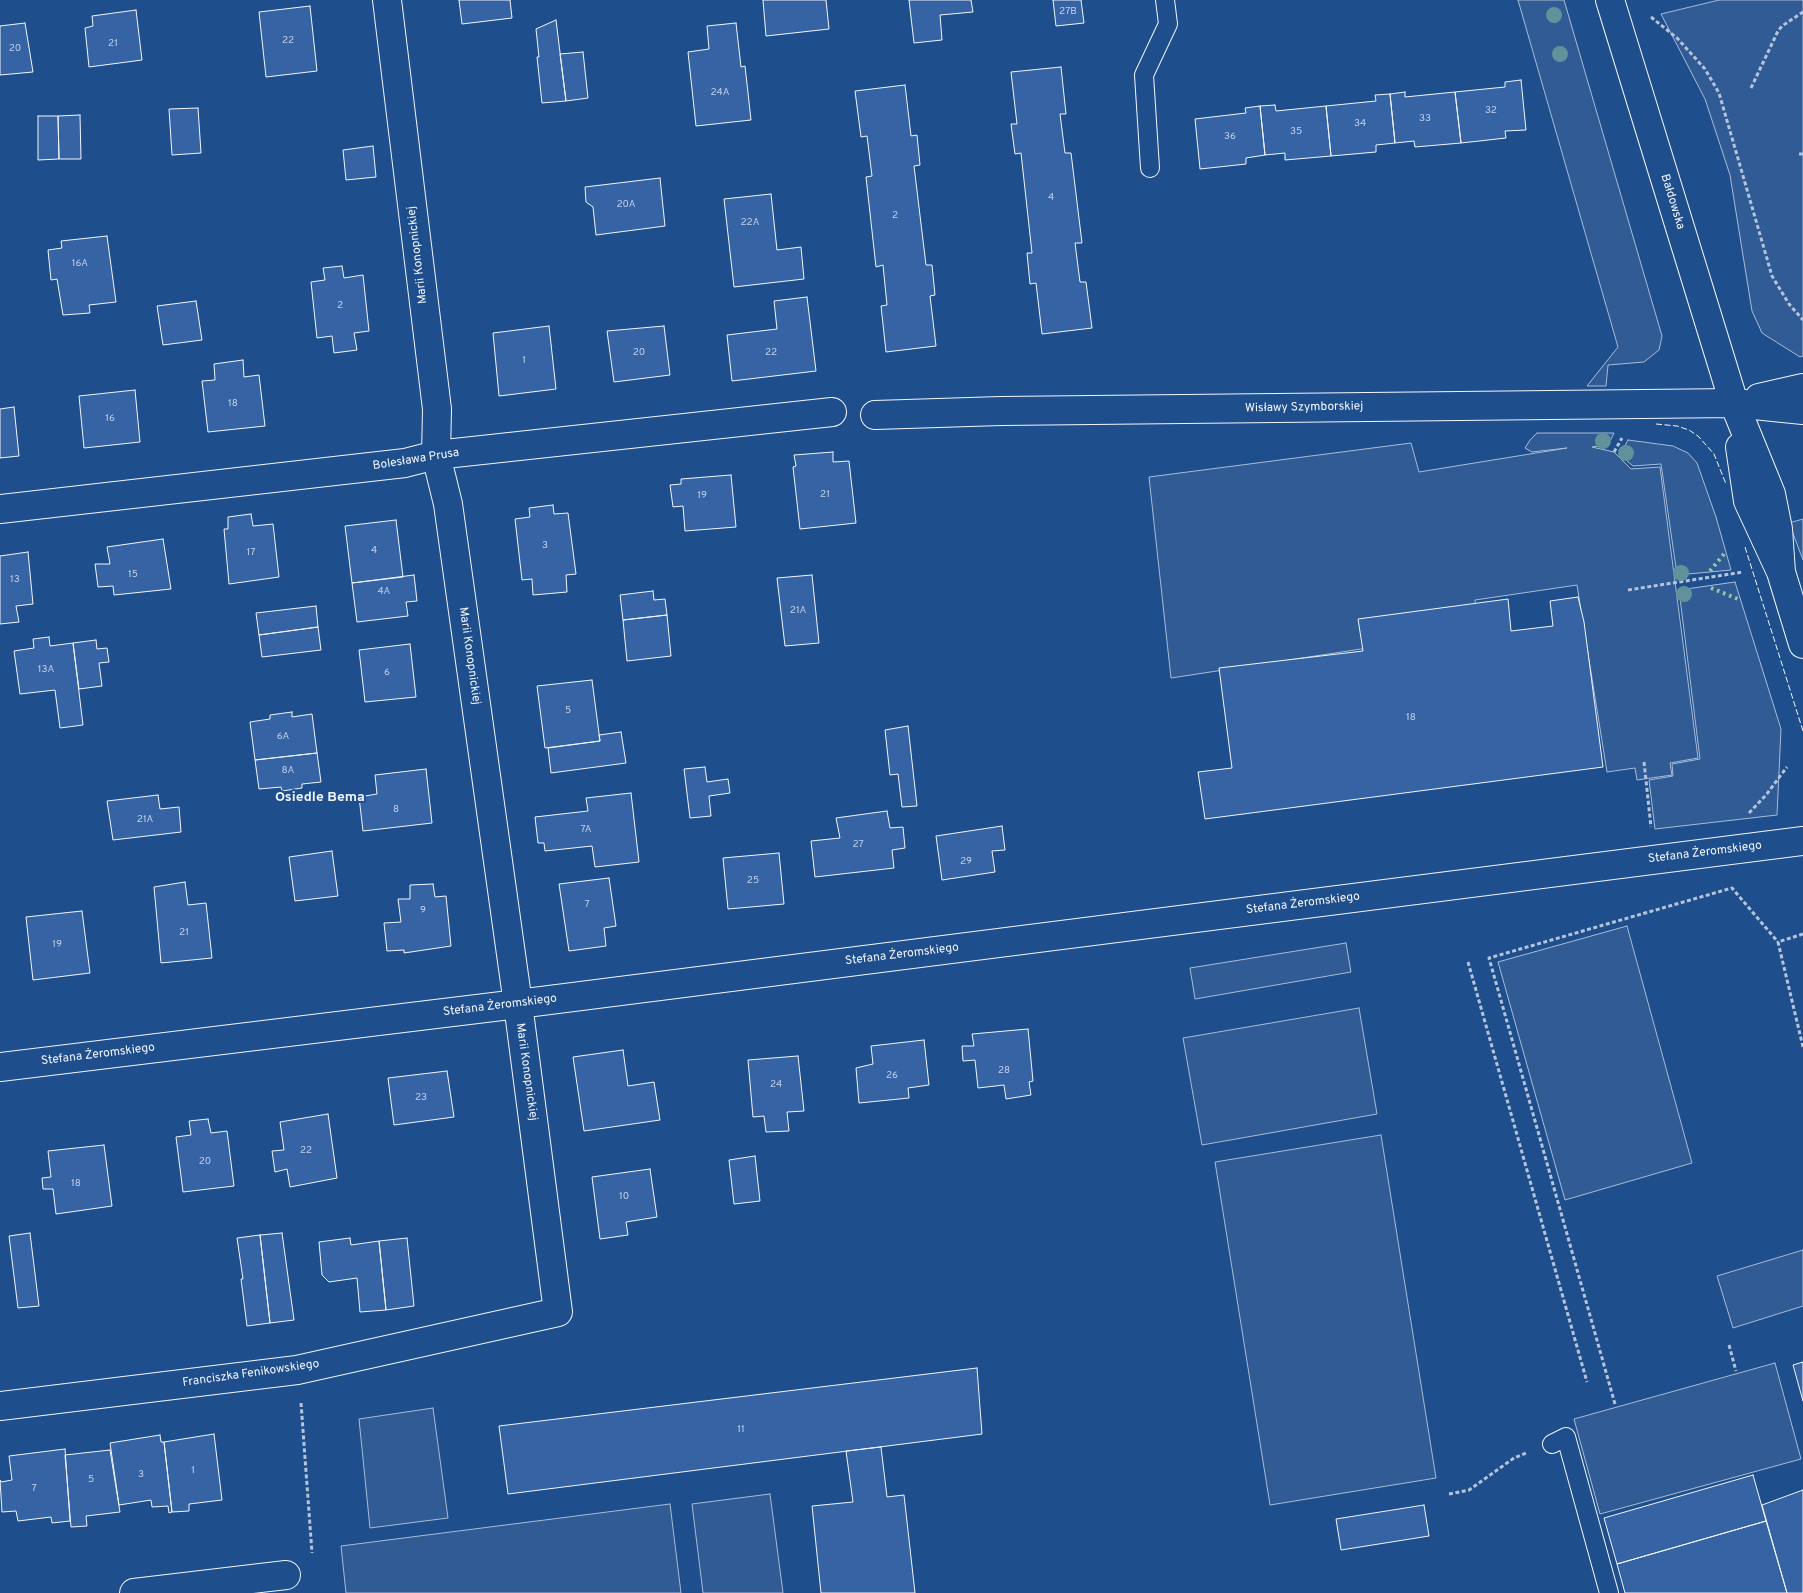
<!DOCTYPE html>
<meta charset="utf-8">
<style>
body{margin:0}
canvas{display:block;background:#1f4e8c}
</style>
<canvas width="1803" height="1593"></canvas>
<script>
const g = document.querySelector('canvas').getContext('2d');
g.lineJoin = 'round';
function fill(path, color) { g.fillStyle = color; g.fill(path, 'evenodd'); }
const poly = rows => new Path2D(rows.map(r => 'M' + r).join(''));
function strokePath(path, color, width, dash) { g.strokeStyle = color; g.lineWidth = width; g.lineCap = dash ? 'butt' : 'round'; g.setLineDash(dash || []); g.stroke(path); }
function write(font, color, halo, rows, align = 'center') {
  g.font = font + ' Overpass,sans-serif'; g.lineWidth = 4; g.setLineDash([]); g.textBaseline = 'middle'; g.strokeStyle = halo; g.fillStyle = color; for (const [text, x, y, turn = 0] of rows) {
    g.save(); g.translate(x, y); g.rotate((+turn || 0) * Math.PI / 180); g.textAlign = isNaN(turn) ? turn : align; if (halo) g.strokeText(text, 0, 0); g.fillText(text, 0, 0); g.restore();
  }
}
const built = poly([
 [1518,0,1564,0,1662,336,1659,350,1644,362,1608,365,1606,386,1587,386,1618,347,1518,0],
 [1719,0,1803,0,1803,356,1800,357,1762,333,1752,311,1730,175,1705,99,1661,14,1719,0],
 [1537,433,1614,433,1608,445,1592,447,1614,452,1631,469,1660,467,1698,758,1670,763,1672,775,1637,780,1635,768,1607,772,1577,585,1475,600,1479,631,1171,678,1149,477,1411,443,1419,472,1567,448,1532,452,1525,448,1530,440,1537,433],
 [1628,440,1673,446,1688,453,1697,463,1716,517,1731,570,1677,575,1661,464,1633,466,1620,455,1628,440],
 [1803,519,1803,560,1789,523,1803,519],
 [1735,582,1781,729,1777,815,1655,829,1649,780,1673,776,1672,764,1700,759,1679,590,1735,582],
 [1627,926,1692,1163,1565,1200,1498,962,1627,926],
 [1346,943,1351,972,1195,999,1190,968,1346,943],
 [1359,1008,1377,1114,1202,1145,1183,1038,1359,1008],
 [1381,1135,1436,1478,1270,1505,1215,1162,1381,1135],
 [1803,1250,1803,1306,1733,1328,1717,1276,1803,1250],
 [1775,1363,1801,1459,1600,1514,1574,1419,1775,1363],
 [433,1408,448,1518,370,1528,359,1419,433,1408],
 [770,1494,783,1593,703,1593,692,1504,770,1494],
 [670,1504,681,1593,346,1593,341,1546,670,1504]
]);
fill(built, '#305b95');
strokePath(built, '#a8bbd7', 1);
const building = poly([
 [459,0,510,0,512,18,462,24,459,0],
 [763,0,826,0,829,29,766,36,763,0],
 [909,0,971,0,973,12,940,15,942,40,914,43,909,0],
 [1053,0,1081,0,1084,23,1056,26,1053,0],
 [310,6,317,71,266,77,259,12,310,6],
 [136,10,142,60,89,67,85,28,93,26,92,16,136,10],
 [556,20,566,101,542,103,537,57,539,57,536,29,556,20],
 [25,23,33,72,0,75,0,26,25,23],
 [736,23,741,67,745,66,751,120,696,126,688,52,709,49,707,26,736,23],
 [583,52,588,98,566,101,560,54,583,52],
 [1061,67,1066,114,1060,114,1065,153,1071,153,1082,243,1075,243,1080,282,1086,282,1092,328,1042,334,1036,283,1030,284,1027,253,1032,253,1021,153,1015,154,1011,124,1017,124,1011,72,1061,67],
 [1521,80,1526,130,1505,131,1506,138,1461,143,1455,92,1505,87,1505,82,1521,80],
 [905,85,911,136,917,135,920,165,914,166,926,265,932,265,935,295,930,296,936,346,886,352,881,306,887,305,883,265,876,267,866,177,872,176,867,136,861,137,855,91,905,85],
 [1405,92,1405,97,1455,92,1461,143,1415,147,1414,141,1395,143,1390,94,1405,92],
 [1390,94,1395,143,1376,145,1376,152,1331,156,1326,106,1376,101,1375,95,1390,94],
 [1275,105,1276,111,1326,106,1331,156,1285,160,1285,153,1265,155,1260,106,1275,105],
 [1260,106,1265,155,1246,158,1246,164,1200,169,1195,119,1246,113,1245,108,1260,106],
 [198,108,201,153,172,155,169,109,198,108],
 [80,115,81,159,59,159,58,116,80,115],
 [38,116,58,116,59,159,38,160,38,116],
 [373,146,376,177,346,180,343,150,373,146],
 [660,178,665,226,596,235,593,207,586,202,585,187,660,178],
 [771,194,777,250,801,247,804,279,734,287,724,199,771,194],
 [107,236,116,302,89,305,90,313,63,315,57,279,51,280,48,250,62,248,61,241,107,236],
 [342,266,344,278,363,275,369,331,354,333,357,350,334,353,332,336,317,338,311,282,325,280,323,268,342,266],
 [807,297,816,371,732,381,727,335,777,329,774,301,807,297],
 [196,301,202,340,163,345,157,306,196,301],
 [549,326,556,389,499,396,493,333,549,326],
 [664,326,670,375,614,382,607,331,664,326],
 [243,360,244,377,259,375,265,426,208,432,202,381,215,380,214,364,243,360],
 [135,390,140,442,84,448,79,396,135,390],
 [14,407,19,456,0,458,0,409,14,407],
 [833,452,833,462,849,461,856,523,800,529,793,467,796,466,794,455,833,452],
 [731,475,736,527,685,531,683,506,673,507,670,485,681,484,681,479,731,475],
 [553,505,554,514,568,513,576,574,566,575,567,592,533,595,532,579,522,580,515,519,530,517,529,508,553,505],
 [251,514,253,526,273,524,279,577,229,584,224,529,228,529,228,517,251,514],
 [396,520,403,577,352,583,345,526,396,520],
 [163,539,171,589,114,595,113,586,98,587,95,564,110,564,107,547,163,539],
 [28,552,33,604,16,606,19,622,0,624,0,556,28,552],
 [414,575,417,601,406,602,408,616,357,622,352,583,414,575],
 [812,575,819,643,785,646,777,578,812,575],
 [653,591,654,600,665,599,667,615,623,620,620,595,653,591],
 [1578,597,1584,622,1603,767,1205,819,1198,772,1232,768,1219,668,1363,651,1358,619,1508,599,1511,631,1553,626,1550,601,1578,597],
 [316,606,318,627,259,635,256,613,316,606],
 [667,615,671,656,627,661,623,620,667,615],
 [318,627,321,650,262,657,259,635,318,627],
 [49,637,50,646,73,643,83,725,60,728,55,690,20,694,14,651,34,648,33,639,49,637],
 [96,640,97,649,107,648,109,662,99,663,102,686,79,689,73,643,96,640],
 [410,644,416,697,365,702,359,650,410,644],
 [592,680,600,741,545,748,537,686,592,680],
 [292,712,292,717,312,714,317,753,255,760,250,722,270,719,270,715,292,712],
 [908,726,917,806,902,807,898,774,890,775,885,730,908,726],
 [621,732,626,763,551,773,548,748,600,741,599,735,621,732],
 [317,753,321,782,302,784,302,788,282,791,281,787,259,789,255,760,317,753],
 [705,767,707,782,728,779,730,793,709,796,711,816,690,818,684,769,705,767],
 [426,769,432,823,363,831,359,797,377,794,375,775,426,769],
 [631,793,639,862,595,867,592,846,545,851,544,843,538,843,535,817,588,811,586,798,631,793],
 [158,795,160,809,179,807,181,832,113,840,107,801,158,795],
 [887,811,890,828,903,827,905,848,892,850,894,868,815,877,811,841,840,838,836,818,887,811],
 [1002,826,1005,850,992,851,995,872,942,880,936,836,1002,826],
 [332,851,338,896,295,901,289,857,332,851],
 [779,853,784,904,728,909,723,858,779,853],
 [609,878,616,926,604,928,606,946,569,951,559,884,609,878],
 [185,882,188,905,206,903,212,958,161,963,154,887,185,882],
 [433,884,435,897,446,896,451,946,404,953,404,950,387,951,384,923,401,922,398,899,410,899,410,885,433,884],
 [82,911,90,973,33,980,26,917,82,911],
 [1028,1029,1033,1081,1029,1082,1031,1095,1006,1099,1004,1085,978,1088,975,1060,963,1061,962,1046,974,1046,972,1034,1028,1029],
 [924,1040,929,1085,908,1088,909,1098,859,1103,856,1068,873,1064,871,1046,924,1040],
 [623,1050,628,1086,654,1082,660,1120,584,1131,573,1057,623,1050],
 [798,1056,804,1111,787,1112,789,1131,766,1132,764,1116,753,1117,748,1060,798,1056],
 [447,1071,454,1117,394,1125,388,1078,447,1071],
 [328,1114,337,1178,290,1187,287,1169,275,1172,272,1151,284,1150,280,1122,328,1114],
 [208,1119,211,1133,227,1131,234,1186,183,1192,176,1137,191,1135,189,1121,208,1119],
 [104,1145,112,1206,56,1214,53,1189,43,1189,42,1178,51,1177,48,1151,104,1145],
 [755,1156,760,1201,734,1204,729,1160,755,1156],
 [650,1169,657,1217,626,1222,628,1235,600,1239,592,1177,650,1169],
 [30,1233,39,1306,18,1308,9,1236,30,1233],
 [282,1233,294,1320,270,1323,260,1235,282,1233],
 [260,1235,270,1323,247,1326,241,1279,243,1279,237,1238,260,1235],
 [350,1238,351,1245,379,1241,386,1310,360,1312,357,1278,329,1282,322,1275,319,1242,350,1238],
 [407,1238,414,1306,386,1310,379,1241,407,1238],
 [1803,1362,1803,1401,1793,1365,1803,1362],
 [977,1368,982,1434,508,1494,499,1426,977,1368],
 [214,1434,222,1500,189,1504,189,1511,172,1512,164,1442,214,1434],
 [160,1435,161,1442,164,1442,172,1512,169,1513,168,1506,152,1507,151,1500,119,1505,110,1443,160,1435],
 [881,1447,887,1497,904,1495,915,1593,821,1593,812,1506,853,1502,846,1451,881,1447],
 [65,1449,70,1521,52,1523,51,1517,18,1521,16,1511,2,1512,0,1480,1,1482,12,1480,9,1456,65,1449],
 [110,1450,120,1512,86,1516,87,1526,71,1527,65,1455,110,1450],
 [1753,1475,1766,1521,1617,1564,1604,1518,1753,1475],
 [1803,1490,1803,1593,1787,1593,1762,1505,1803,1490],
 [1424,1505,1429,1536,1341,1550,1336,1519,1424,1505],
 [1766,1521,1787,1593,1625,1593,1617,1564,1766,1521]
]);
fill(building, '#3563a3');
strokePath(building, '#f2f6ff', 1);
const lane = poly([
 [1150,168,1144,75,1168,24,1165,0],
 [1552,1444,1566,1437,1609,1593]
]);
const street = poly([
 [1759,398,1803,388],
 [875,415,1001,411,1734,403,1803,410],
 [0,509,405,463,436,455,832,412],
 [0,1067,518,1004,1803,841],
 [0,1406,297,1370,558,1312,518,1004,448,504,436,455,437,409,387,0],
 [134,1593,286,1575]
]);
const secondary = poly([
 [1610,0,1734,403,1771,494,1778,529,1781,572],
 [1740,447,1748,501,1781,572,1803,644]
]);
strokePath(lane, '#f2f6ff', 20);
strokePath(street, '#f2f6ff', 30);
strokePath(secondary, '#f2f6ff', 30);
strokePath(poly([
 [1651,17,1677,38,1705,69,1719,93,1772,276,1789,304,1803,320],
 [1751,88,1778,31,1782,26,1803,12],
 [1799,154,1803,154],
 [1614,452,1622,438],
 [1628,590,1743,572],
 [1644,762,1651,827],
 [1749,813,1766,795,1787,767],
 [1803,934,1778,942,1803,1047],
 [1468,962,1587,1382],
 [1729,1345,1736,1371],
 [301,1403,312,1553],
 [1615,1404,1489,958,1732,888,1778,942],
 [1449,1494,1469,1490,1514,1458,1526,1453]
]), '#b3c4dc', 3, [4, 2.5]);
strokePath(lane, '#1f4e8c', 18);
strokePath(street, '#1f4e8c', 28);
strokePath(secondary, '#1f4e8c', 28);
strokePath(poly([
 [1710,571,1724,554],
 [1711,588,1738,599]
]), '#97c8a6', 4, [2.5, 4]);
strokePath(poly([
 [1656,424,1677,426,1689,430,1698,436,1714,454,1726,484],
 [1745,547,1803,731]
]), '#f2f6ff', 1, [6, 2.5]);
g.fillStyle = '#61919a';
for (const [x, y] of [
 [1554,15],
 [1560,54],
 [1603,441],
 [1626,453],
 [1681,573],
 [1684,594]
]) { g.beginPath(); g.arc(x, y, 8, 0, 2 * Math.PI); g.fill(); }
write('10px', '#c3d1e8', null, [
 ["27B",1068,12],
 ["22",288,41],
 ["21",113,44],
 ["20",15,49],
 ["24A",720,93],
 ["32",1491,111],
 ["33",1425,119],
 ["34",1360,124],
 ["35",1296,132],
 ["36",1230,137],
 ["4",1051,198],
 ["20A",626,205],
 ["2",895,216],
 ["22A",750,223],
 ["16A",80,264],
 ["2",340,306],
 ["20",639,353],
 ["22",771,353],
 ["1",524,361],
 ["18",233,404],
 ["16",110,419],
 ["21",825,495],
 ["19",702,496],
 ["3",545,546],
 ["4",374,551],
 ["17",251,553],
 ["15",133,575],
 ["13",15,580],
 ["4A",384,592],
 ["21A",798,611],
 ["13A",46,670],
 ["6",387,673],
 ["5",568,711],
 ["18",1411,718],
 ["6A",283,737],
 ["8A",288,771],
 ["8",396,810],
 ["21A",145,820],
 ["7A",586,830],
 ["27",858,845],
 ["29",966,862],
 ["25",753,881],
 ["7",587,905],
 ["9",423,911],
 ["21",184,933],
 ["19",57,945],
 ["28",1004,1071],
 ["26",892,1076],
 ["24",776,1085],
 ["23",421,1098],
 ["22",306,1151],
 ["20",205,1162],
 ["18",76,1184],
 ["10",624,1197],
 ["11",741,1430],
 ["1",193,1471],
 ["3",141,1475],
 ["5",91,1480],
 ["7",34,1489]
]);
write('12px', '#f2f6ff', '#1f4e8c', [
 ["Bałdowska",1672,202,73],
 ["Marii Konopnickiej",418,255,-97],
 ["Wisławy Szymborskiej",1304,408,-1],
 ["Bolesława Prusa",416,460,-9],
 ["Marii Konopnickiej",469,656,82],
 ["Stefana Żeromskiego",1705,853,-7],
 ["Stefana Żeromskiego",1303,904,-7],
 ["Stefana Żeromskiego",902,955,-7],
 ["Stefana Żeromskiego",500,1006,-7],
 ["Stefana Żeromskiego",98,1055,-7],
 ["Marii Konopnickiej",526,1072,82],
 ["Franciszka Fenikowskiego",251,1374,-8]
]);
write('bold 14px', '#f2f6ff', '#1f4e8c', [
 ["Osiedle Bema",320,798]
]);
</script>
